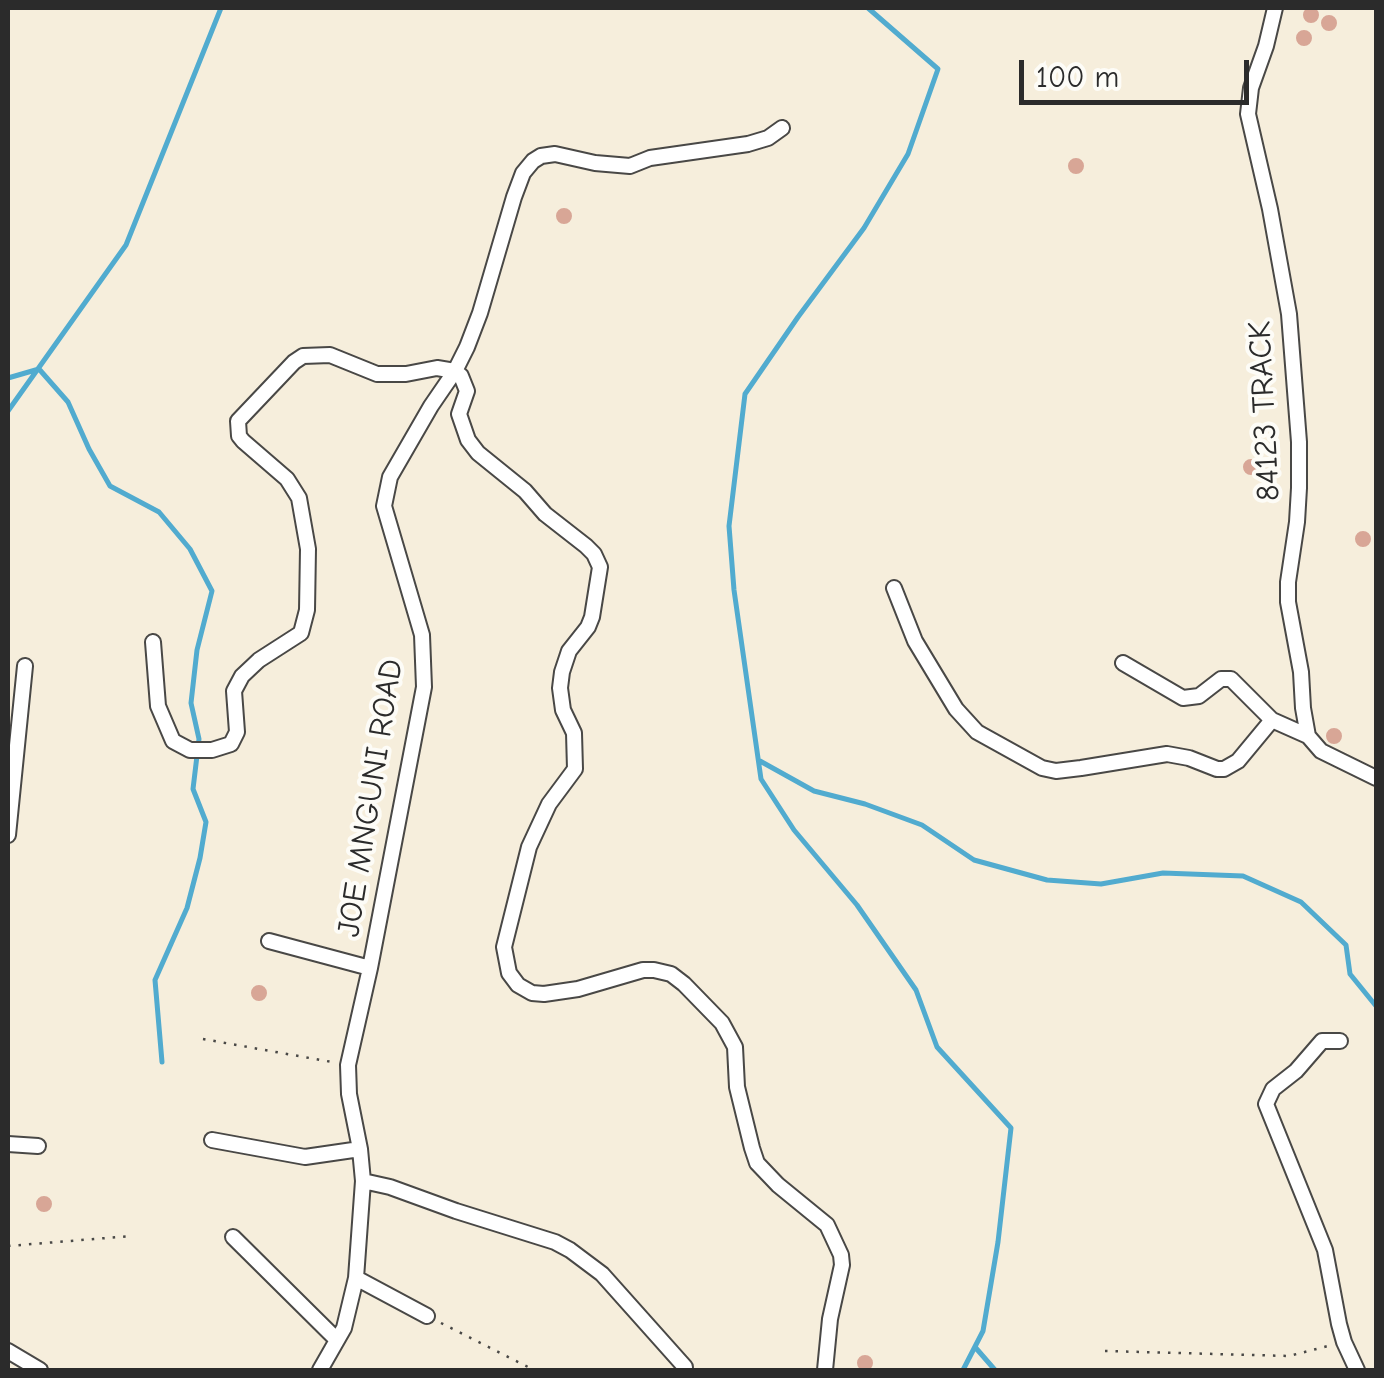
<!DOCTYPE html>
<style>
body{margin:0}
#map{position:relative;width:1384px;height:1378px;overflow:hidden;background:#f6eedc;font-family:"Comic Neue",sans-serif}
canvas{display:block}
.frame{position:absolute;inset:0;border:10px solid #2b2b2b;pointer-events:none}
.scale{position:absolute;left:1019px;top:60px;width:230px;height:45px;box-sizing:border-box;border:5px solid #2b2b2b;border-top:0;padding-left:12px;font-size:30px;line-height:35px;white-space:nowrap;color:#2b2b2b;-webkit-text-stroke:8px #fdfcf7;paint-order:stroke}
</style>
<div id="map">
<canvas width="1384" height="1378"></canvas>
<div class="frame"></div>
<div class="scale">100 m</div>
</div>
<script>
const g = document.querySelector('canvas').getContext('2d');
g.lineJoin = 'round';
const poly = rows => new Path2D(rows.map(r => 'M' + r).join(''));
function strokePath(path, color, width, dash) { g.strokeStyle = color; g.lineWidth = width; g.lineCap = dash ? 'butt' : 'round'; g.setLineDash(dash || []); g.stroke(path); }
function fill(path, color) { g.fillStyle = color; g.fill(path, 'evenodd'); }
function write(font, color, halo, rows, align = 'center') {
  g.font = font + ' "Comic Neue",sans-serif'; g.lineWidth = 8; g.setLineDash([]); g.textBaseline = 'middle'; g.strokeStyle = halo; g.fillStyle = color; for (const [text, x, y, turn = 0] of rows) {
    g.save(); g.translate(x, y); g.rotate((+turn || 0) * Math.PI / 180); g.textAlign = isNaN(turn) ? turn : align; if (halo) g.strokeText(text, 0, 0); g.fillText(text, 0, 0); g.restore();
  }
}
strokePath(poly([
 [868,8,938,69,908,154,864,228,798,317,745,394,729,526,734,590,761,779,794,830,857,905,916,990,937,1047,1011,1128,998,1242,983,1331,963,1370],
 [8,378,39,369,68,402,89,449,110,486,159,512,190,549,212,591,197,650,191,703,199,739,193,789,206,822,200,858,187,908,155,980,162,1062],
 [8,411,126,245,221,8],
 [760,761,814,791,865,804,922,825,974,860,1047,880,1101,884,1163,873,1243,876,1301,902,1346,945,1350,974,1376,1006],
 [975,1347,995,1370]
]), '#51abcf', 5);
fill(poly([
 '1303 15a8 8 0 1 1 16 0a8 8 0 1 1-16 0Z',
 '1321 23a8 8 0 1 1 16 0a8 8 0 1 1-16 0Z',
 '1296 38a8 8 0 1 1 16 0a8 8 0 1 1-16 0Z',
 '1068 166a8 8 0 1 1 16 0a8 8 0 1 1-16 0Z',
 '556 216a8 8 0 1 1 16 0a8 8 0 1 1-16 0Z',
 '1243 467a8 8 0 1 1 16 0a8 8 0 1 1-16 0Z',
 '1355 539a8 8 0 1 1 16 0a8 8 0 1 1-16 0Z',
 '1326 736a8 8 0 1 1 16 0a8 8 0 1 1-16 0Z',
 '251 993a8 8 0 1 1 16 0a8 8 0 1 1-16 0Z',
 '36 1204a8 8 0 1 1 16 0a8 8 0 1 1-16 0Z',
 '857 1363a8 8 0 1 1 16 0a8 8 0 1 1-16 0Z'
]), '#d8a696');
const minor = poly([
 [1275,8,1266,46,1251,88,1248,114,1270,209,1289,314,1299,442,1299,488,1297,522,1288,582,1288,602,1301,672,1303,708,1308,736,1321,751,1376,778],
 [894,588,915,641,956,709,977,732,1042,768,1056,771,1081,768,1167,754,1189,758,1217,769,1224,769,1238,761,1272,720],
 [153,642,158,706,173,741,190,750,212,750,231,744,237,732,234,691,242,676,259,660,301,633,307,610,308,549,299,498,287,479,243,441,239,436,238,421,294,362,303,356,330,355,377,374,406,374,437,368,455,371,461,376,467,391,459,414,468,440,478,453,525,491,545,514,586,546,594,554,600,567,592,617,588,627,569,651,562,672,560,688,563,710,574,733,575,769,549,804,529,847,504,947,509,973,518,985,532,993,544,994,578,989,643,970,654,970,671,974,684,984,722,1023,735,1047,737,1087,752,1148,757,1163,778,1185,827,1225,841,1255,842,1265,830,1319,825,1370],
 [1123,663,1183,698,1199,696,1221,679,1231,679,1272,720,1308,736],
 [8,835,25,666],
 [269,941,370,968],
 [1340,1041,1322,1041,1296,1071,1273,1089,1266,1104,1325,1250,1339,1324,1344,1342,1357,1370],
 [212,1140,305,1157,360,1149],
 [8,1144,38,1146],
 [363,1181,390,1187,456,1211,555,1242,570,1250,602,1274,685,1367],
 [233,1237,337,1340],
 [356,1278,427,1316],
 [8,1351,40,1370],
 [320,1370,344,1328,356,1278,363,1181,360,1149,349,1094,348,1065,370,968,424,687,422,635,384,506,390,477,431,406,455,371,467,347,480,313,514,197,523,173,533,161,541,156,555,154,595,163,630,166,650,158,748,144,768,138,782,128]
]);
strokePath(minor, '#494846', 18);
strokePath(poly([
 [203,1039,332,1062],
 [8,1246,131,1236],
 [441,1323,534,1370],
 [1105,1351,1289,1356,1328,1346]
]), '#494846', 2.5, [2.5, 8]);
strokePath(minor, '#fff', 14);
write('32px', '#2b2b2b', '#fdfcf7', [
 ["84123 TRACK",1265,411,-93],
 ["JOE MNGUNI ROAD",371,798,-81]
]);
</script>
